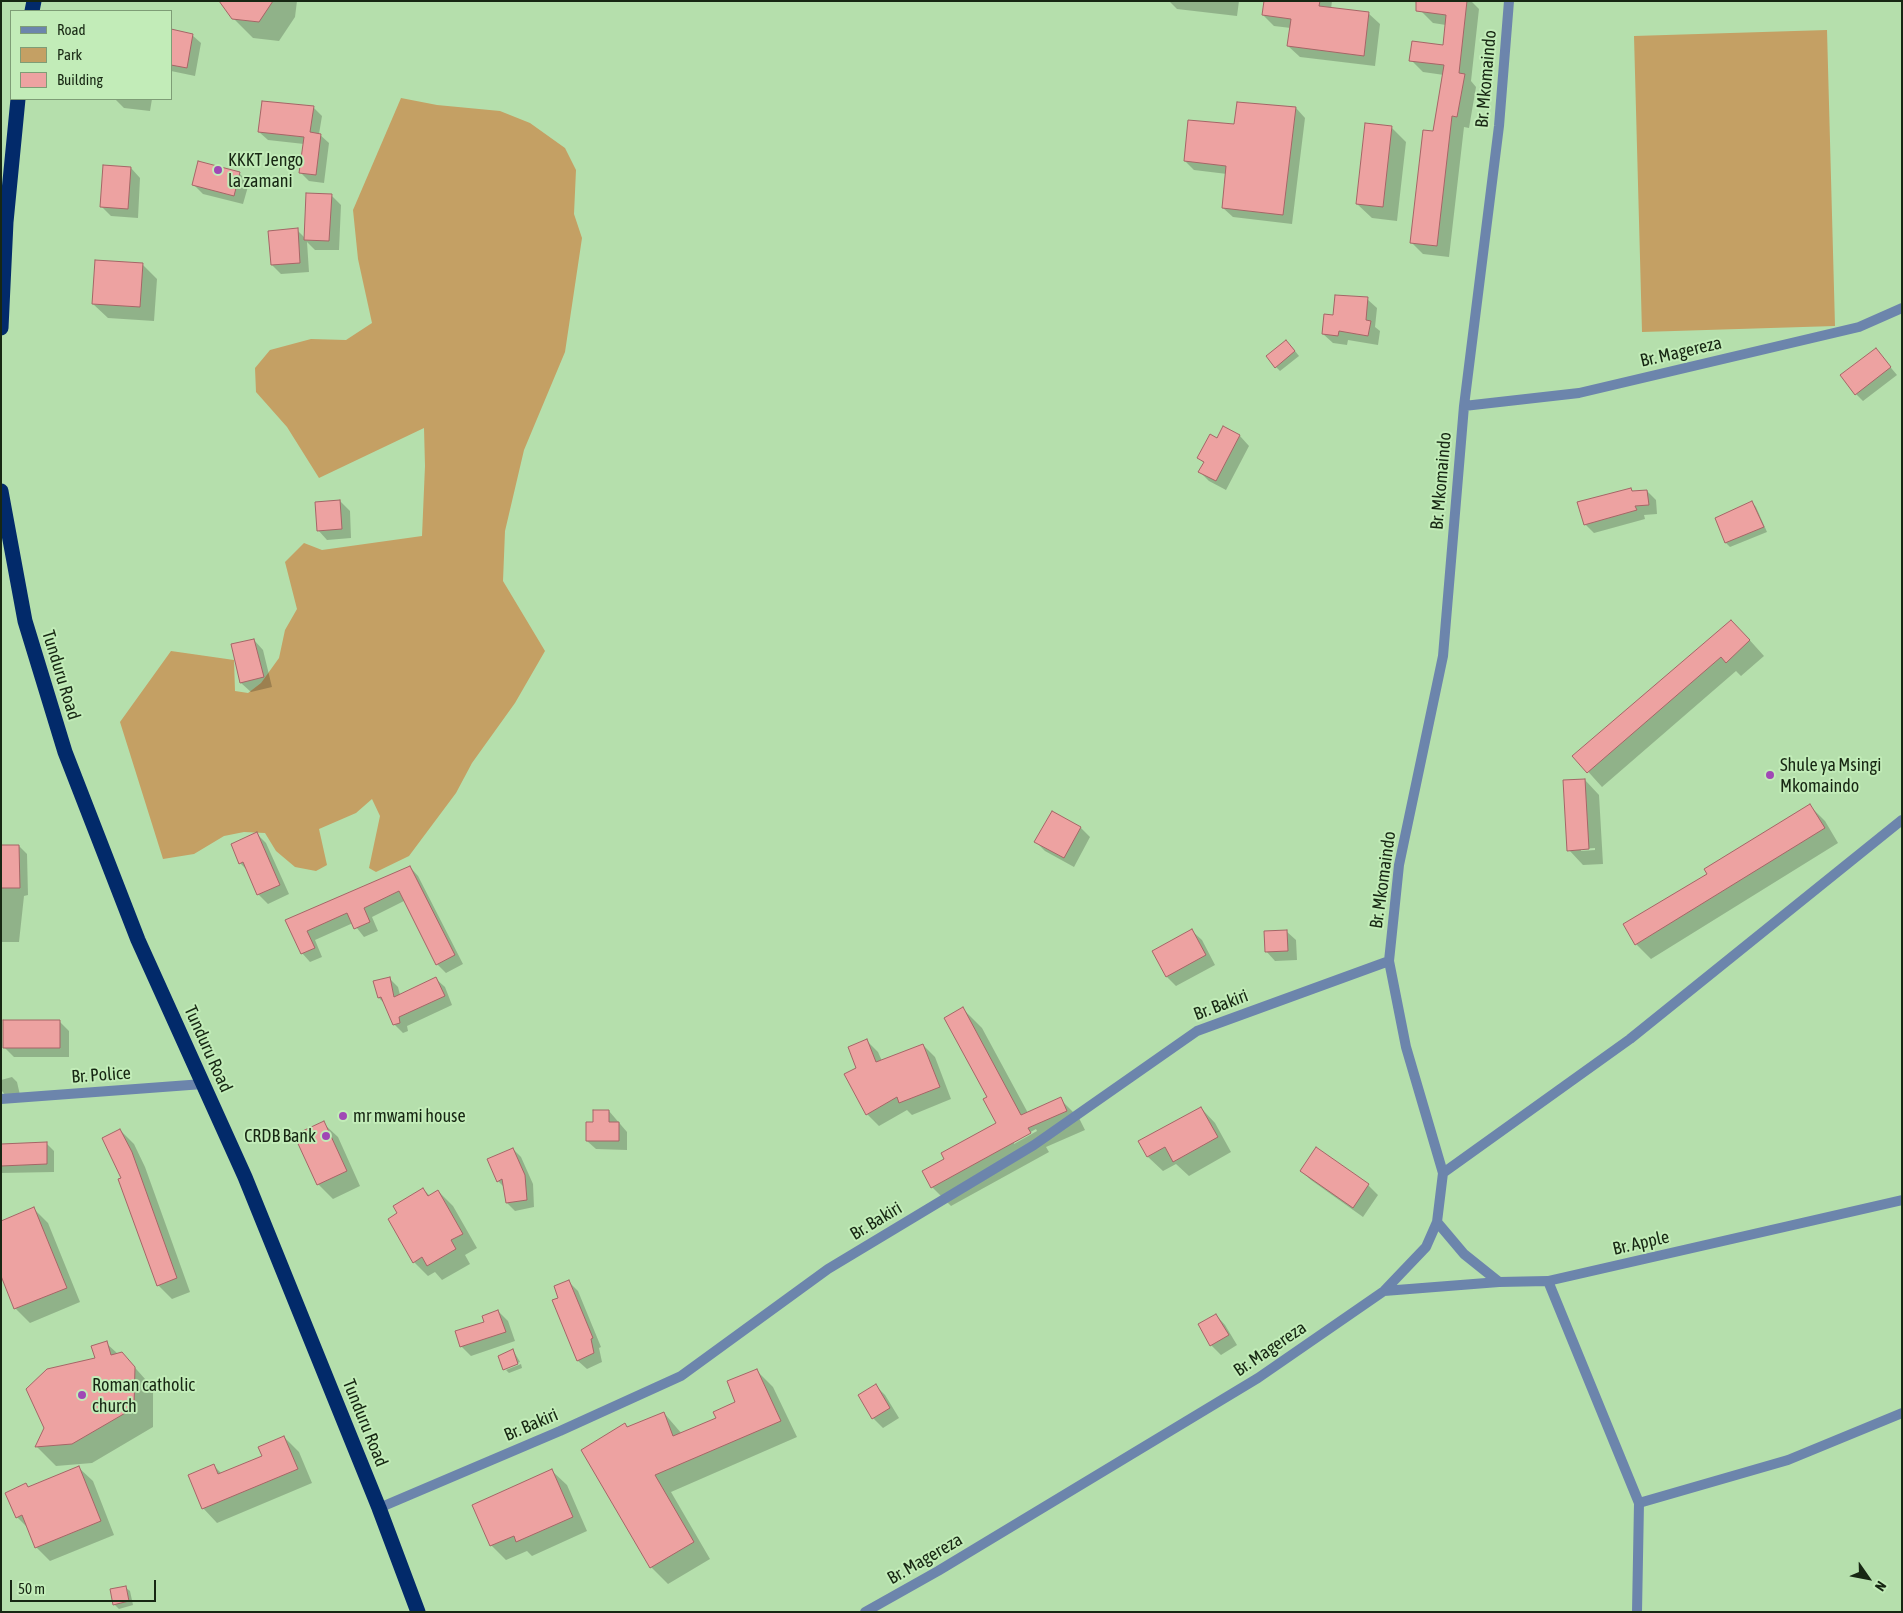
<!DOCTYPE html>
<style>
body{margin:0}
#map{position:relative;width:1903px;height:1613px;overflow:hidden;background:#b5dfac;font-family:"Asap Condensed",sans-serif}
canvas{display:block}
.frame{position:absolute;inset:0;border:2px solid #172713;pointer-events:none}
.legend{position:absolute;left:10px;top:10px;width:162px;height:90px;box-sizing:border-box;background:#c2ecb8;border:1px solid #7e9d76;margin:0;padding:6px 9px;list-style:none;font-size:15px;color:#172713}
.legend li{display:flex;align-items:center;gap:10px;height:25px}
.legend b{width:25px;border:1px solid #7e9d76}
.north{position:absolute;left:1843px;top:1553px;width:50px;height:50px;-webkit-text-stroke:4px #c2ecb8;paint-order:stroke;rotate:123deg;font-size:14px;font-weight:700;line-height:20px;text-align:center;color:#172713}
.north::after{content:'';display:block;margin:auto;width:18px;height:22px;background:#172713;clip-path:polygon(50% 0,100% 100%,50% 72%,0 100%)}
.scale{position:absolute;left:10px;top:1580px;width:146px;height:22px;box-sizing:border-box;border:2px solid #172713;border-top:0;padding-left:6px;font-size:15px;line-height:18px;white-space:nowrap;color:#172713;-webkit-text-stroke:4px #c2ecb8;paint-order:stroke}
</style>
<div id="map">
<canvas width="1903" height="1613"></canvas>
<div class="frame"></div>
<ul class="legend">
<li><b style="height:6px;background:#6c85ac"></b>Road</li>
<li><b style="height:14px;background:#c4a064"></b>Park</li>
<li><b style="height:14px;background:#eda2a1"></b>Building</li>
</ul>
<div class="north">N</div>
<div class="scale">50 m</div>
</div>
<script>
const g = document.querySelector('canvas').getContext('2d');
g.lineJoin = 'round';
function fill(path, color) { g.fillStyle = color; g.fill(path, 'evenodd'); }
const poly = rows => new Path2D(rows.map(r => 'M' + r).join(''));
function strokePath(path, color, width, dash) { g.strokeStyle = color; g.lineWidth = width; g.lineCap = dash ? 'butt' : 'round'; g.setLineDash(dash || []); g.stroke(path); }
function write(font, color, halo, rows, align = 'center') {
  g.font = font + ' "Asap Condensed",sans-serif'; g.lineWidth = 4; g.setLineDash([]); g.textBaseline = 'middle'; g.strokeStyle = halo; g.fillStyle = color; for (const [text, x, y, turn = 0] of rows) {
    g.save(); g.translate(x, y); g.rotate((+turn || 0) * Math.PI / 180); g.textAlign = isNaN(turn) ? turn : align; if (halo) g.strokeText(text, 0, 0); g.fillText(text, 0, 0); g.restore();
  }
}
fill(poly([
 [1827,30,1835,326,1642,332,1634,36],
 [401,98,437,105,500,111,530,123,565,148,576,170,574,214,582,238,565,352,524,450,505,531,503,581,545,651,515,703,472,763,456,793,409,856,376,872,369,868,380,816,372,799,356,813,319,829,327,865,316,871,295,867,276,851,265,833,244,832,224,836,194,854,163,859,120,722,171,651,234,660,235,691,248,693,261,683,279,658,285,630,297,609,285,562,304,543,322,550,422,536,425,466,424,428,319,478,287,427,256,392,255,368,270,350,311,339,346,340,372,323,358,259,353,210]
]), '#c4a064');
fill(poly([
 [220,1,297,1,295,17,279,41,253,38,233,18],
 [1169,1,1239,1,1237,16,1177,9],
 [1265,1,1332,1,1331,9,1368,13,1380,24,1375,66,1300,57,1288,46,1291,28,1274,26,1263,15],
 [1423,1,1471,1,1479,9,1471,81,1476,87,1469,128,1464,127,1449,257,1423,254,1411,242,1444,75,1423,72,1411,60,1444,46,1446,25,1433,23,1421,11],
 [171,30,192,35,201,43,195,76,171,71],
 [115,99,152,99,150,111,124,108],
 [1271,105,1296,108,1305,118,1292,224,1233,217,1223,208,1227,174,1194,170,1185,161,1235,125],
 [313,107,322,116,319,134,329,143,324,183,309,181,300,172,304,144,268,140,259,132],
 [1391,127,1406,142,1397,221,1372,218,1357,204],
 [131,168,140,178,138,218,111,216,102,207],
 [239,173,249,183,243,204,203,194,193,184],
 [331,195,341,205,339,250,315,250,307,242,309,272,281,274,272,265,297,230,305,238],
 [142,264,157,279,154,321,108,318,93,304],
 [1367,299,1377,308,1375,327,1380,331,1378,345,1348,340,1347,345,1333,343,1323,334,1335,317],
 [1291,346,1299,356,1280,371,1276,367],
 [1876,350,1897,375,1863,401,1856,394],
 [1223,428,1240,436,1249,446,1226,490,1209,481,1200,472,1204,463,1199,458,1217,439],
 [1630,489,1634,492,1647,491,1656,500,1657,514,1644,515,1645,519,1594,533,1585,524],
 [340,501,350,511,351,538,327,540,318,530],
 [1752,502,1756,507,1767,532,1730,547,1726,543,1716,519],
 [1746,636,1764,656,1741,676,1736,671,1602,787,1574,756],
 [254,640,263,650,272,687,251,692,241,683],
 [1585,780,1599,795,1603,864,1583,865,1569,850],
 [1595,848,1595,850,1581,851,1581,849],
 [1810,806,1825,821,1838,843,1651,959,1636,944,1625,925,1709,874],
 [1052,812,1081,828,1090,837,1074,867,1045,851,1036,842],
 [257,834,266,843,289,894,268,904,258,894,248,871,240,863],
 [1,846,19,846,27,854,28,895,24,896,19,942,1,942],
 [410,867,418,876,463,964,446,973,437,964,404,901,372,917,378,931,364,937,353,923,315,940,322,957,310,962,302,953,287,921],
 [1192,931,1202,940,1215,965,1176,986,1167,977],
 [1286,931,1296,940,1297,960,1275,961,1266,951],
 [389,978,398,987,400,995,436,979,445,987,452,1005,407,1026,408,1031,403,1033,394,1024,385,1004,379,998],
 [963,1009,982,1028,1028,1113,1060,1099,1079,1118,1085,1130,1046,1147,1049,1152,951,1206,932,1187,946,1160,997,1123],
 [1036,1129,1037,1131,1014,1144,1014,1141],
 [59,1021,69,1031,69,1057,14,1057,4,1047],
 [867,1041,878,1052,882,1061,923,1045,935,1057,951,1099,912,1115,907,1110,879,1126,867,1114,857,1068],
 [12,1077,17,1082,20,1095,6,1096,2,1091,1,1080],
 [1201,1108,1215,1123,1231,1152,1189,1176,1176,1164,1163,1171,1148,1157,1140,1142],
 [609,1111,627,1132,627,1150,596,1149,587,1141,595,1123],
 [323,1123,338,1137,360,1186,333,1199,318,1184],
 [120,1130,134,1144,145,1167,190,1292,172,1299,158,1285,122,1179],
 [46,1143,54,1151,54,1172,1,1173,1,1144],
 [513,1149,521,1157,533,1184,534,1207,515,1211,507,1203,505,1188,498,1181],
 [1317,1149,1368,1185,1378,1195,1363,1217,1311,1180,1301,1171],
 [423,1189,430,1196,438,1191,453,1206,477,1248,465,1255,470,1264,442,1280,435,1272,428,1276,414,1262,399,1213],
 [34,1209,48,1223,80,1302,30,1323,16,1309,1,1271],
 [569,1282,578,1291,601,1347,599,1348,602,1362,587,1369,578,1361,553,1301,559,1299],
 [498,1311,508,1321,515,1341,471,1356,461,1346],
 [1216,1315,1225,1325,1237,1345,1221,1355,1211,1345,1199,1325],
 [106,1343,118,1354,122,1353,153,1388,153,1427,92,1463,56,1466,37,1447],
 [513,1350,520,1362,505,1369,500,1357],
 [521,1364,522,1368,509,1373,506,1370],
 [756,1370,773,1387,797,1437,671,1492,710,1559,668,1584,651,1567,628,1428,664,1413,682,1434,718,1419,737,1403],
 [875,1385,885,1395,899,1418,883,1428,873,1418],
 [284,1437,299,1452,312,1483,217,1523,203,1508,214,1466,222,1474,263,1457],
 [79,1468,93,1481,114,1535,50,1561,36,1547,29,1529,17,1517,26,1485,29,1488],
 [552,1471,567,1485,587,1531,532,1556,527,1551,506,1560,491,1545],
 [125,1587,130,1591,133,1605,119,1609,114,1604]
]), '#0003');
const building = poly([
 [219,1,273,1,259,22,232,19,219,1],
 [1264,1,1320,1,1319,6,1369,12,1364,56,1287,46,1291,19,1262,15,1264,1],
 [1416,1,1467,1,1459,73,1465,74,1457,117,1452,116,1437,246,1410,243,1423,130,1433,131,1444,65,1409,61,1412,41,1443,45,1446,15,1416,11,1416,1],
 [171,29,193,34,187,68,171,65,171,29],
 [262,101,314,106,310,132,321,134,316,175,299,173,304,137,258,132,262,101],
 [1237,102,1296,107,1283,215,1222,208,1226,166,1184,161,1188,120,1234,124,1237,102],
 [1365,123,1392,126,1383,207,1356,204,1365,123],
 [198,161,240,172,234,196,192,185,198,161],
 [103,165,131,167,128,209,100,207,103,165],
 [306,193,332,194,329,241,304,240,306,193],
 [298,228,300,263,271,265,268,231,298,228],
 [95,260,143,263,140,307,92,304,95,260],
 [1335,295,1368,297,1366,320,1371,321,1368,336,1339,331,1338,336,1322,334,1324,314,1333,315,1335,295],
 [1286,340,1295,351,1275,368,1266,356,1286,340],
 [1876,348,1891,367,1855,395,1840,375,1876,348],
 [1223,426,1240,435,1216,481,1198,472,1204,462,1197,458,1210,434,1217,438,1223,426],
 [1631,488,1632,491,1647,490,1649,505,1635,506,1637,510,1584,525,1577,502,1631,488],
 [340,500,342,529,317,531,315,502,340,500],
 [1752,501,1764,527,1725,543,1715,518,1752,501],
 [1731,620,1750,640,1726,663,1721,657,1587,773,1572,756,1731,620],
 [254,639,264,677,240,683,231,644,254,639],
 [1585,779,1589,849,1567,851,1563,780,1585,779],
 [1810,804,1825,828,1635,945,1623,924,1707,874,1704,869,1810,804],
 [1052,811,1081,827,1064,858,1034,842,1052,811],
 [257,832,280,885,257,895,243,862,239,864,231,844,257,832],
 [1,845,19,845,20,888,1,888,1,845],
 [410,866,455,955,436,965,399,891,364,908,370,922,354,929,347,913,307,931,315,948,301,954,285,920,410,866],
 [1192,929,1206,955,1166,977,1152,951,1192,929],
 [1287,930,1288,951,1265,952,1264,931,1287,930],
 [390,977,394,997,436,977,445,996,399,1017,400,1023,393,1025,381,997,378,998,373,981,390,977],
 [963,1007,1021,1115,1061,1097,1067,1111,1028,1128,1031,1133,931,1188,922,1171,944,1159,941,1153,996,1123,983,1099,987,1097,944,1018,963,1007],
 [3,1020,60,1020,60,1048,3,1048,3,1020],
 [867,1039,876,1062,923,1044,940,1087,899,1103,897,1097,866,1115,844,1074,856,1068,848,1047,867,1039],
 [1201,1107,1218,1137,1173,1162,1165,1147,1147,1157,1138,1141,1201,1107],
 [593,1110,609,1110,609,1122,619,1122,619,1141,586,1141,586,1122,593,1122,593,1110],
 [324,1121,347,1171,317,1185,294,1135,324,1121],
 [120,1129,132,1152,177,1278,157,1286,118,1179,121,1178,102,1138,120,1129],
 [47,1142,47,1164,1,1166,1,1144,47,1142],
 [1316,1147,1369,1184,1353,1208,1300,1171,1316,1147],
 [513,1148,525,1175,527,1200,506,1203,502,1179,497,1182,487,1159,513,1148],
 [423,1188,428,1196,438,1190,463,1234,451,1240,456,1249,427,1266,422,1257,413,1263,388,1219,397,1213,393,1206,423,1188],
 [34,1207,67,1288,14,1309,1,1276,1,1221,34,1207],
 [569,1280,593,1338,591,1339,594,1353,577,1361,552,1300,558,1298,554,1286,569,1280],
 [498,1310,506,1332,460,1347,455,1331,484,1322,482,1316,498,1310],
 [1216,1314,1229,1335,1210,1346,1198,1324,1216,1314],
 [107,1341,111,1355,122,1352,135,1367,134,1408,72,1444,35,1447,44,1428,26,1389,47,1369,95,1358,91,1346,107,1341],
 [513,1349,518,1364,503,1370,498,1356,513,1349],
 [757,1369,781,1421,655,1475,694,1542,650,1568,581,1450,625,1423,627,1427,664,1412,673,1436,716,1418,713,1412,735,1402,727,1381,757,1369],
 [876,1384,890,1408,872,1419,858,1395,876,1384],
 [284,1436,298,1469,202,1509,188,1475,214,1464,218,1474,262,1456,258,1447,284,1436],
 [79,1466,101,1521,35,1548,22,1515,16,1518,5,1493,26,1483,28,1487,79,1466],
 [552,1469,573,1517,516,1542,514,1536,490,1546,472,1505,552,1469],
 [126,1586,129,1601,113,1605,110,1589,126,1586]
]);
fill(building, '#eda2a1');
strokePath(building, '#a56566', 1);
strokePath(poly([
 [1464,406,1579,393,1859,327,1902,308],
 [1,1099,203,1084],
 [1443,1173,1630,1039,1902,820],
 [1437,1222,1464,1254,1499,1282],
 [1548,1281,1639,1503,1637,1612],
 [1384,1291,1499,1282,1548,1281,1902,1200],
 [1639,1503,1788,1460,1902,1413],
 [379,1508,560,1431,681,1376,828,1269,1034,1145,1197,1031,1389,961],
 [865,1612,938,1571,1258,1378,1384,1291,1426,1247,1437,1222,1443,1173,1406,1047,1389,961,1399,865,1443,656,1464,406,1499,126,1509,1]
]), '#6c85ac', 10);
strokePath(poly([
 [32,11,34,1],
 [1,328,6,222,18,99],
 [1,491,25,621,65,752,138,940,245,1177,379,1508,418,1612]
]), '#022a6a', 15);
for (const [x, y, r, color] of [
 [218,170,5,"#a048b5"],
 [1770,775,5,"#a048b5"],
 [343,1116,5,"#a048b5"],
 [326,1136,5,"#a048b5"],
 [82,1395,5,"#a048b5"]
]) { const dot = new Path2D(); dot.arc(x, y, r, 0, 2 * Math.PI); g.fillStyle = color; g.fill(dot); strokePath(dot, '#c2ecb8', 2); }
write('18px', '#172713', '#c2ecb8', [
 ["Br. Mkomaindo",1486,79,-85],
 ["Br. Magereza",1681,352,-13],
 ["Br. Mkomaindo",1441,481,-85],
 ["Tunduru Road",61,675,73],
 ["Br. Mkomaindo",1383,880,-82],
 ["Br. Bakiri",1221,1005,-21],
 ["Tunduru Road",208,1049,66],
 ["Br. Police",101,1075,-4],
 ["Br. Bakiri",876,1221,-31],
 ["Br. Apple",1641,1243,-13],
 ["Br. Magereza",1270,1349,-34],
 ["Tunduru Road",365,1423,68],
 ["Br. Bakiri",531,1425,-23],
 ["Br. Magereza",925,1559,-30]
]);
write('18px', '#172713', '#c2ecb8', [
 ["KKKT Jengo",228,160],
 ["la zamani",228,181],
 ["Shule ya Msingi",1780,765],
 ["Mkomaindo",1780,786],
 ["mr mwami house",353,1116],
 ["CRDB Bank",316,1136,"right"],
 ["Roman catholic",92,1385],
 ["church",92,1406]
], 'left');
</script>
